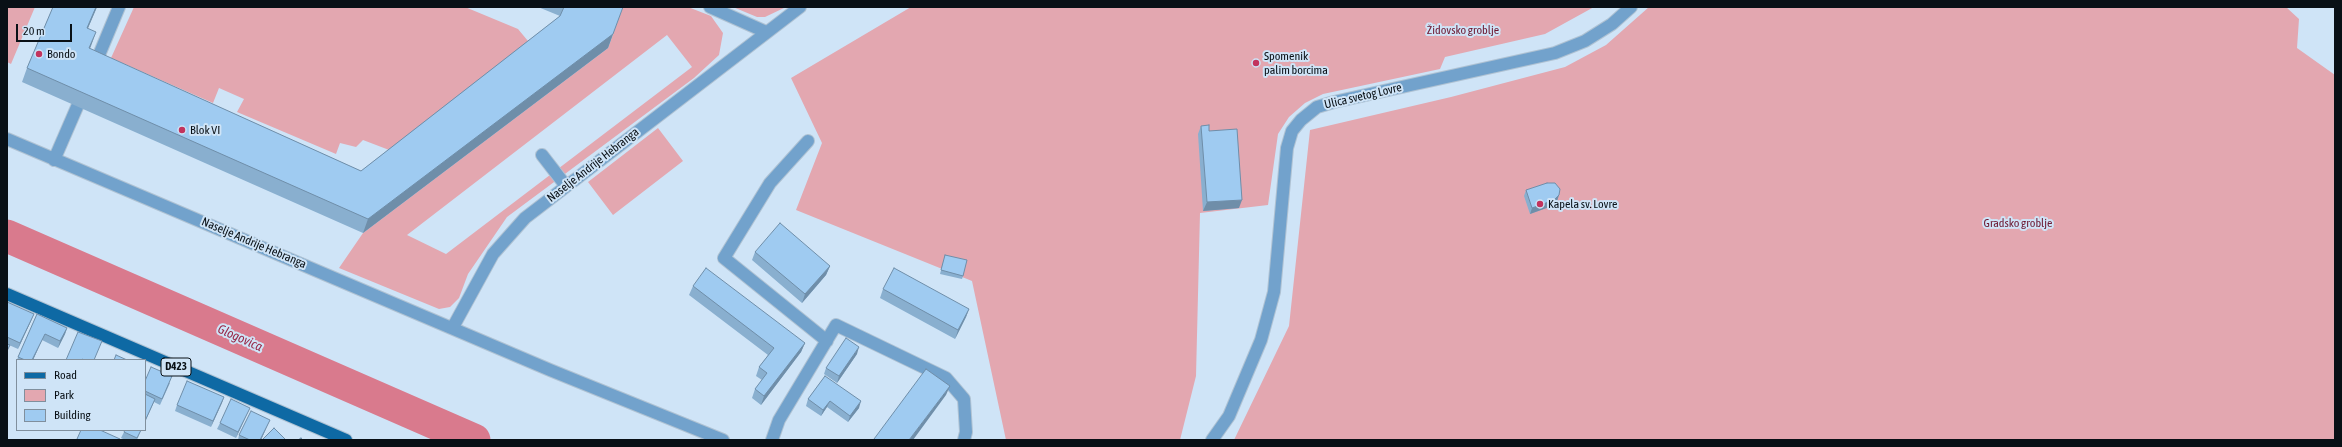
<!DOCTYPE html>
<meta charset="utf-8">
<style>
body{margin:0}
#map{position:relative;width:2342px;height:447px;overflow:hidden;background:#cfe4f7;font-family:"Asap Condensed",sans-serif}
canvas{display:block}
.frame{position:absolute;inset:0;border:8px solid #091016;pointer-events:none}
.legend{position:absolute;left:16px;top:359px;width:130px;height:72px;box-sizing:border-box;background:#cfe4f7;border:1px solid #808f9d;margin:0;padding:5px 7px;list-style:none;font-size:12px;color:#091016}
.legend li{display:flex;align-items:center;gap:8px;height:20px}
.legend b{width:20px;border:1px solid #808f9d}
.scale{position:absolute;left:16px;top:24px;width:56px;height:18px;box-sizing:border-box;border:2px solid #091016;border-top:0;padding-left:5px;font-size:12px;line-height:14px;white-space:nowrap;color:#091016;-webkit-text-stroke:3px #cfe4f7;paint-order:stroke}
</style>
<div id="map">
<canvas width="2342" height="447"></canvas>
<div class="frame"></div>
<ul class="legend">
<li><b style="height:5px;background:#0e69a4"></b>Road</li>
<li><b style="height:11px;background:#e3a7b0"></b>Park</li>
<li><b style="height:11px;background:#9fcbf1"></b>Building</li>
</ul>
<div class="scale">20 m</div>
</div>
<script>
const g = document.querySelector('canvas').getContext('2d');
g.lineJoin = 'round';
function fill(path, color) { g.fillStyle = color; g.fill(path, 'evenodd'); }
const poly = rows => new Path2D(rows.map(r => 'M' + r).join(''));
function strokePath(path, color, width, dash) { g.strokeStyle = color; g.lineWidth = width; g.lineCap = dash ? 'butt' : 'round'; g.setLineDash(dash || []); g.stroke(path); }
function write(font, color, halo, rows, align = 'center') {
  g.font = font + ' "Asap Condensed",sans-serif'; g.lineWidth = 4; g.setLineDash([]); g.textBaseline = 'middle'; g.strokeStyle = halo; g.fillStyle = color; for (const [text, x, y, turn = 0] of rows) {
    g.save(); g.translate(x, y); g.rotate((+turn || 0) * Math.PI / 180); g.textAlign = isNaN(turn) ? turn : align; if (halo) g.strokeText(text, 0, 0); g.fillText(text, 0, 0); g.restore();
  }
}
fill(poly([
 [7,7,35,7,11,64,7,62],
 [134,7,465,7,518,29,533,47,397,153,363,140,356,147,340,143,336,154,237,112,244,99,219,88,213,103,111,58],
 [623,7,688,7,711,16,723,33,719,55,694,78,507,217,468,274,459,298,450,307,439,309,339,268,363,233,608,48],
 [667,35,692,67,446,254,407,235],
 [733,7,786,7,765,17,757,17],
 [911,7,1594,7,1545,34,1445,57,1440,69,1323,94,1305,103,1289,117,1278,134,1268,205,1200,213,1196,376,1180,440,1006,440,972,281,796,210,822,143,791,78],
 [1649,7,2286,7,2299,19,2297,48,2335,75,2335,440,1234,440,1289,326,1310,130,1451,97,1565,67,1606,45],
 [658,128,683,161,613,215,588,182]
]), '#e3a7b0');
strokePath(poly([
 [7,236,474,440]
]), '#d97a8d', 33);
const minor = poly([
 [710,7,766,32],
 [94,67,119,7],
 [7,139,550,370,723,440],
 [808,141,770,183,724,258,827,341],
 [542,155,566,186],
 [54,160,77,107],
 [453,327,493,254,525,218,800,7],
 [772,440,779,420,836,325,946,378,964,399,966,432,964,440],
 [1212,440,1229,416,1261,340,1274,292,1287,148,1292,131,1301,120,1317,107,1334,102,1555,53,1585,41,1612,24,1631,7]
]);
const major = poly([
 [7,294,346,440]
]);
strokePath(minor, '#afc2d3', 14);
strokePath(major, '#afc2d3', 14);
strokePath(minor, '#72a2cc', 12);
strokePath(major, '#0e69a4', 12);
fill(poly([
 [53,7,97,7,88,28,90,49,361,171,560,16,538,7,623,7,608,48,363,233,22,82,27,68],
 [1201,126,1209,131,1239,208,1203,211,1198,134],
 [1526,190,1559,195,1557,201,1552,206,1530,214,1524,196],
 [755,252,830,266,826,275,802,303,752,260],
 [945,255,963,276,962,279,940,274],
 [693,286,805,343,801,352,761,405,752,398,755,389,762,380,756,376,759,367,768,355,689,295],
 [883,289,969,309,966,317,955,339,880,298],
 [7,302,34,314,18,349,9,345,7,352],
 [37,314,67,328,65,334,58,348,42,340,33,360,17,360,17,364,16,363,18,357],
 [857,354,837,383,824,374,826,368],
 [825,376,859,408,848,422,827,407,821,416,806,406,808,399],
 [145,381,170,383,160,405,154,402,145,422],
 [224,397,211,427,175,411,177,405],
 [250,408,247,414,236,438,217,429,220,423],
 [270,420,261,440,238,440,239,435],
 [125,430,141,430,137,440,125,440,121,438]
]), '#89afcf');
fill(poly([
 [96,7,97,7,82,42,87,28],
 [96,32,91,46,84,62,89,48],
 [613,34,608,48,363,233,368,219],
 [1559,195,1557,201,1552,206,1530,214,1532,208],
 [1242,200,1239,208,1203,211,1207,202],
 [830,266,826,275,802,303,805,294],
 [969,309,966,317,955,339,958,330],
 [34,314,31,321,18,349,20,343],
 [67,328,65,334,58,348,60,341],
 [45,334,42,340,33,360,32,360],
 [805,343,801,352,761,405,764,396],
 [859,347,857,354,837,383,839,376],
 [950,386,946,395,913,440,909,440],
 [224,397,222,403,211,427,213,421],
 [830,401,827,407,821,416,823,410],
 [861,401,859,408,848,422,850,416],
 [250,408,247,414,236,438,238,432],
 [270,420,267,426,261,440,260,440]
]), '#6f8ea9');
const building = poly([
 [53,7,96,7,87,28,96,32,89,48,361,171,560,16,564,7,623,7,613,34,368,219,27,68,53,7],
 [1209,125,1209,131,1237,129,1242,200,1207,202,1201,126,1209,125],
 [1547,183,1555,183,1560,189,1559,195,1554,200,1532,208,1526,190,1547,183],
 [780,223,830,266,805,294,755,252,780,223],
 [945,255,967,260,963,276,941,270,945,255],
 [706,268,805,343,764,396,755,389,767,373,759,367,774,348,693,286,706,268],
 [894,268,969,309,958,330,883,289,894,268],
 [7,302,34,314,20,343,7,337,7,327,8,326,7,325,7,302],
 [37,314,67,328,60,341,45,334,32,360,25,360,18,357,37,314],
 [78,332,102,341,94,360,84,360,82,359,82,360,66,360,78,332],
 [846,338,859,347,839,376,826,368,846,338],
 [7,344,10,345,7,351,7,344],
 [116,355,127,360,114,360,116,355],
 [151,367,172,376,162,399,145,391,145,381,151,367],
 [926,369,950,386,909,440,876,440,874,439,926,369],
 [825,376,861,401,850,416,830,401,823,410,808,399,825,376],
 [187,381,224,397,213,421,177,405,187,381],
 [145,394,155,399,145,421,145,394],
 [231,399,250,408,238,432,220,423,231,399],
 [251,411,270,420,260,440,250,440,239,435,251,411],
 [274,428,286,440,264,440,263,439,274,428],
 [81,430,100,430,120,439,119,440,80,440,77,439,81,430],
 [125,430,141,430,137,438,124,432,125,430],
 [301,438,303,440,298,440,301,438]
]);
fill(building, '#9fcbf1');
strokePath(building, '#6f8ea9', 1);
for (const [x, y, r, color] of [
 [39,54,4,"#c2335d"],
 [1256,63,4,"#c2335d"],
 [182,130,4,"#c2335d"],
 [1540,204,4,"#c2335d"]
]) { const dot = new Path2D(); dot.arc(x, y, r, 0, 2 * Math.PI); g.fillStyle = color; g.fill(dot); strokePath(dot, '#cfe4f7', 1.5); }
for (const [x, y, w] of [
 [176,367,30]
]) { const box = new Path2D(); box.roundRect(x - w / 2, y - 9, w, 18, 3); g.fillStyle = '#cfe4f7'; g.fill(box); strokePath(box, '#091016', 1); }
write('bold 11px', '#091016', null, [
 ["D423",176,367]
]);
write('12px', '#6d1831', '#cfe4f7', [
 ["Židovsko groblje",1463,30],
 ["Gradsko groblje",2018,223]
]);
write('12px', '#091016', '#cfe4f7', [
 ["Bondo",47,54],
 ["Spomenik",1264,56],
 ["palim borcima",1264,70],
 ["Blok VI",190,130],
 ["Kapela sv. Lovre",1548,204]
], 'left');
write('12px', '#091016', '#cfe4f7', [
 ["Ulica svetog Lovre",1363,96,-13],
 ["Naselje Andrije Hebranga",593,165,-38],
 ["Naselje Andrije Hebranga",254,243,23]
]);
write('italic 13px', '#982747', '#cfe4f7', [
 ["Glogovica",240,338,24]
]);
</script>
